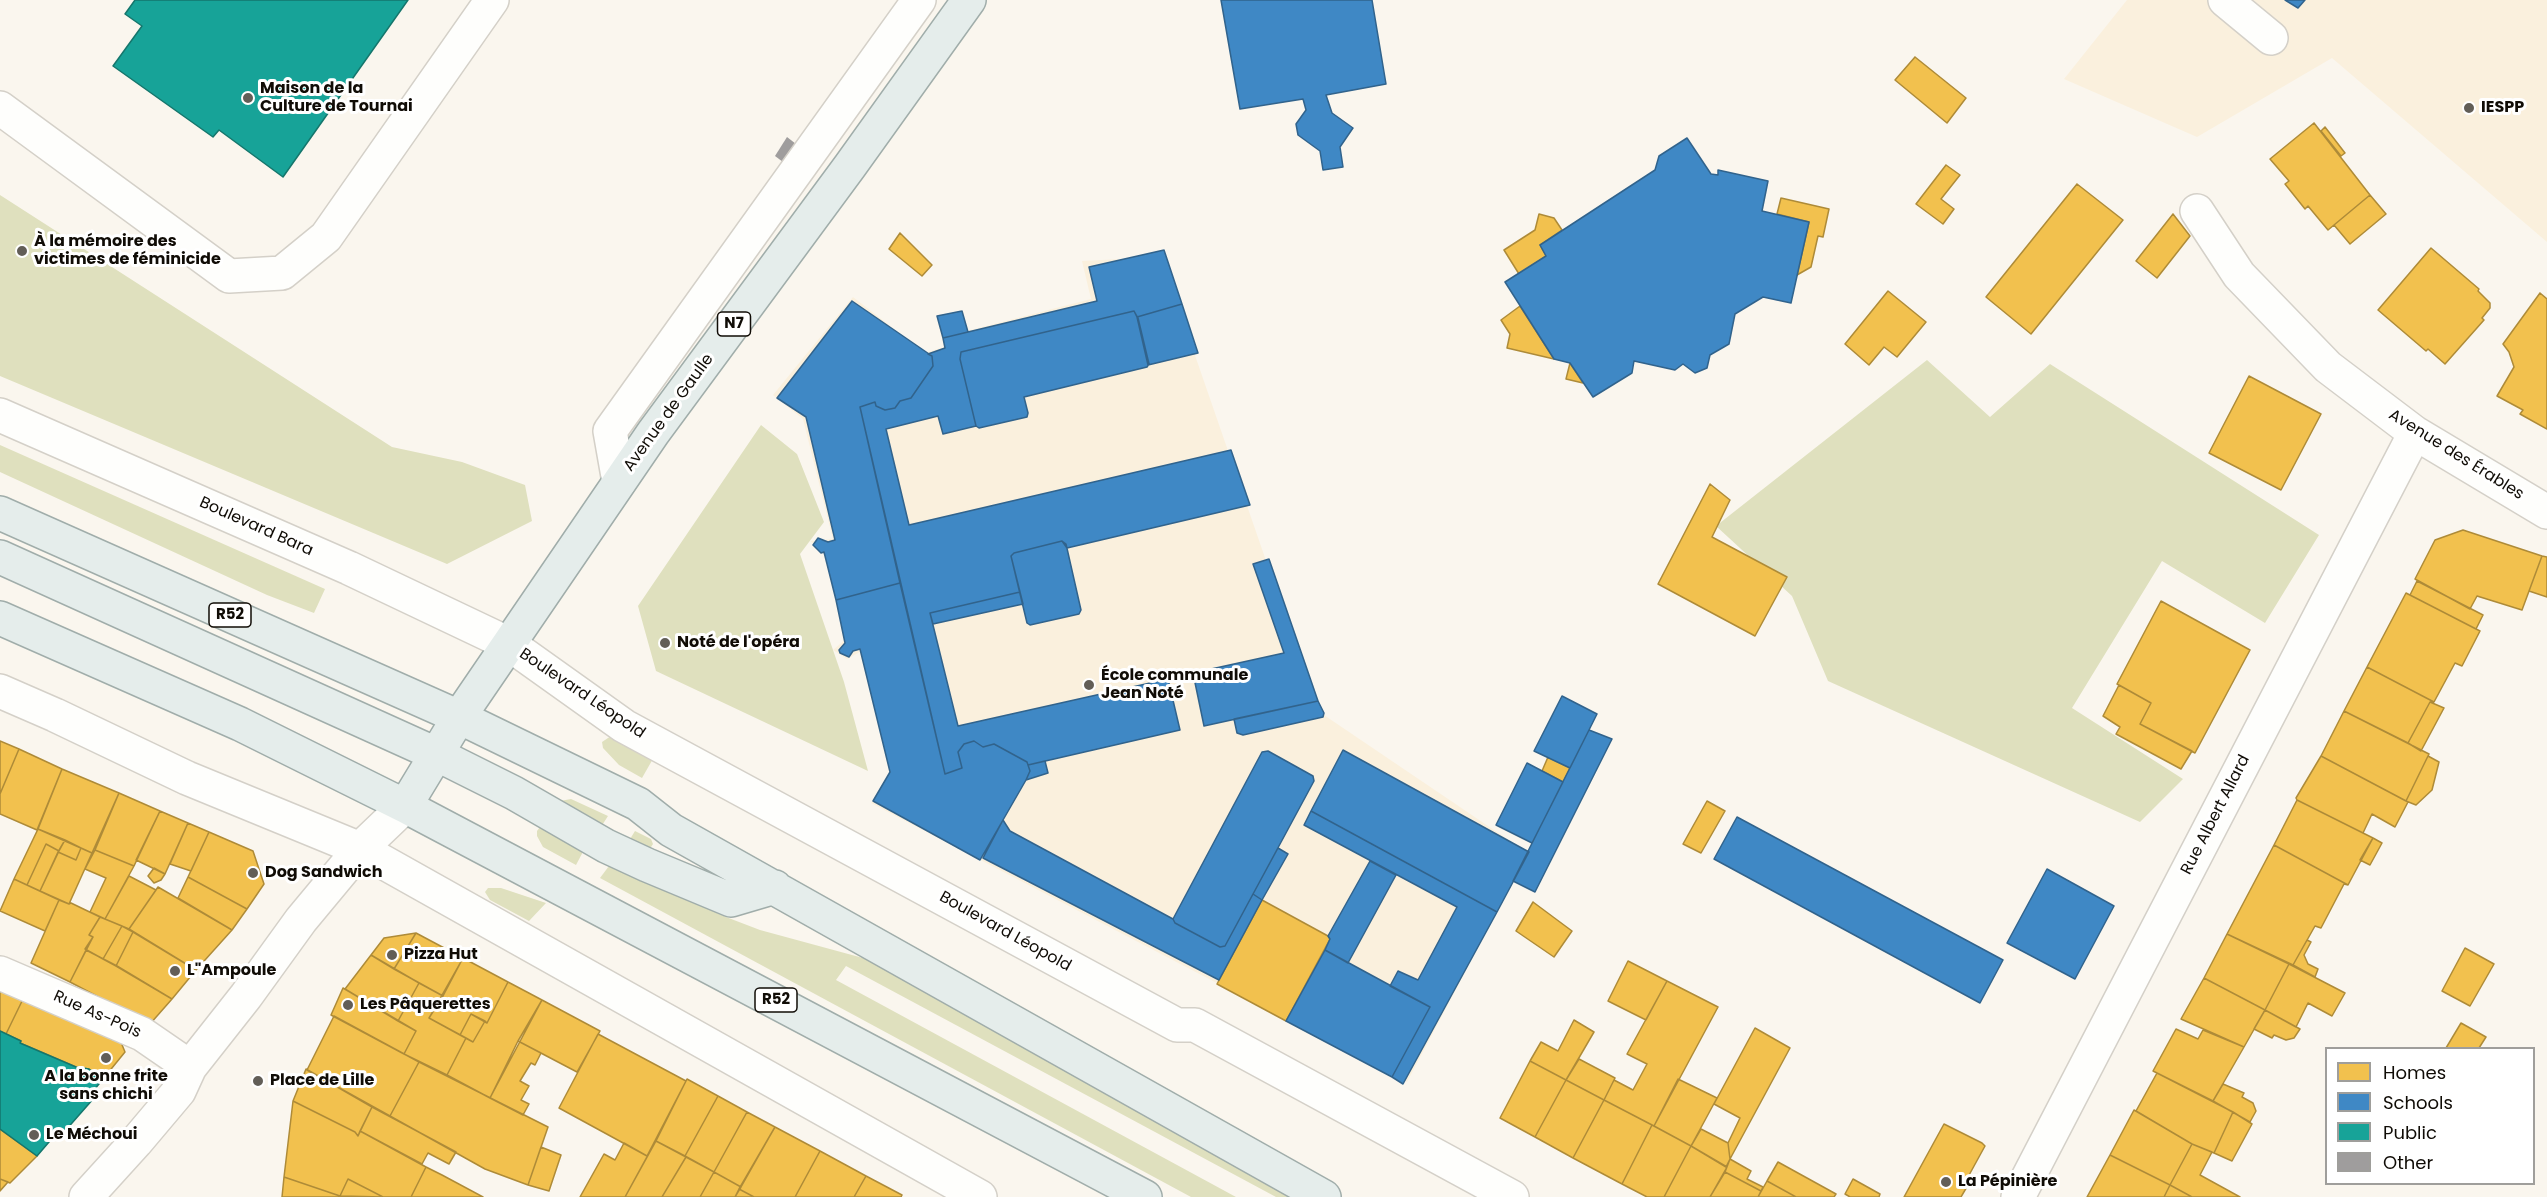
<!DOCTYPE html>
<meta charset="utf-8">
<style>
body{margin:0}
#map{position:relative;width:2547px;height:1197px;overflow:hidden;background:#faf6ee;font-family:Poppins,sans-serif}
canvas{display:block}
.legend{position:absolute;left:2325px;top:1047px;width:210px;height:138px;box-sizing:border-box;background:#fff;border:2px solid #9f9e9b;margin:0;padding:8px 10px;list-style:none;font-size:18px;color:#100c06}
.legend li{display:flex;align-items:center;gap:12px;height:30px}
.legend b{width:30px;border:2px solid #9f9e9b}
</style>
<div id="map">
<canvas width="2547" height="1197"></canvas>
<ul class="legend">
<li><b style="height:16px;background:#f2c14e"></b>Homes</li>
<li><b style="height:16px;background:#3f88c5"></b>Schools</li>
<li><b style="height:16px;background:#17a398"></b>Public</li>
<li><b style="height:16px;background:#9f9d9d"></b>Other</li>
</ul>
</div>
<script>
const g = document.querySelector('canvas').getContext('2d');
g.lineJoin = 'round';
function fill(path, color) { g.fillStyle = color; g.fill(path, 'evenodd'); }
const poly = rows => new Path2D(rows.map(r => 'M' + r).join(''));
function strokePath(path, color, width, dash) { g.strokeStyle = color; g.lineWidth = width; g.lineCap = dash ? 'butt' : 'round'; g.setLineDash(dash || []); g.stroke(path); }
function write(font, color, halo, rows, align = 'center') {
  g.font = font + ' Poppins,sans-serif'; g.lineWidth = 6; g.setLineDash([]); g.textBaseline = 'middle'; g.strokeStyle = halo; g.fillStyle = color; for (const [text, x, y, turn = 0] of rows) {
    g.save(); g.translate(x, y); g.rotate((+turn || 0) * Math.PI / 180); g.textAlign = isNaN(turn) ? turn : align; if (halo) g.strokeText(text, 0, 0); g.fillText(text, 0, 0); g.restore();
  }
}
fill(poly([
 [2127,0,2547,0,2547,242,2332,58,2197,137,2064,79],
 [1161,257,1318,711,1528,853,1407,1082,871,803,892,773,860,652,847,659,833,650,847,638,826,552,810,541,833,539,803,419,773,395,853,297,925,353,944,347,938,322,963,311,967,331,1091,299,1082,261]
]), '#faf0dd');
fill(poly([
 [0,195,392,447,462,462,525,485,532,521,447,564,0,376],
 [1927,360,1990,417,2050,364,2319,535,2265,623,2162,561,2072,708,2183,779,2140,822,1828,681,1792,596,1716,526],
 [761,425,797,454,824,522,800,554,844,682,868,771,656,671,638,606],
 [0,445,325,589,314,613,267,595,0,472],
 [611,736,654,757,642,778,619,765,603,748,602,742],
 [571,799,608,816,599,830,560,801],
 [540,827,548,828,585,848,576,865,543,847,537,836,537,831],
 [635,831,651,839,653,844,649,850,627,844],
 [612,862,661,888,726,917,760,930,874,961,1318,1197,1276,1197,846,966,836,980,1236,1197,1191,1197,600,878],
 [488,888,501,888,546,903,529,921,490,900,485,892]
]), '#dfe0be');
const homes = poly([
 [1915,57,1966,98,1947,123,1895,80,1915,57],
 [2314,123,2370,195,2328,230,2308,206,2305,209,2285,184,2289,181,2270,159,2314,123],
 [2325,127,2345,153,2341,156,2321,131,2325,127],
 [1946,165,1960,175,1941,199,1954,209,1943,224,1916,204,1946,165],
 [2077,184,2123,220,2031,334,1986,297,2077,184],
 [2370,195,2386,214,2350,244,2334,225,2370,195],
 [1781,198,1829,209,1823,237,1818,236,1811,267,1797,275,1809,222,1777,214,1781,198],
 [1539,214,1554,218,1562,230,1540,245,1546,256,1519,274,1504,250,1535,230,1539,214],
 [2173,214,2190,236,2157,278,2136,261,2173,214],
 [900,233,932,265,922,276,889,249,900,233],
 [2431,248,2479,289,2478,291,2490,303,2490,308,2482,318,2484,320,2445,364,2428,349,2426,351,2378,310,2431,248],
 [1888,291,1926,322,1897,357,1884,347,1869,365,1845,344,1888,291],
 [2540,293,2547,299,2547,429,2520,414,2523,410,2497,396,2514,367,2509,352,2503,344,2540,293],
 [1520,306,1554,359,1507,348,1510,334,1501,320,1520,306],
 [1570,363,1583,383,1566,379,1570,363],
 [2249,376,2321,414,2281,490,2209,453,2249,376],
 [1710,484,1730,500,1712,537,1787,577,1755,636,1658,584,1710,484],
 [2463,530,2542,556,2522,610,2477,596,2470,609,2415,579,2435,540,2463,530],
 [2542,556,2547,557,2547,597,2529,591,2542,556],
 [2417,581,2483,615,2476,629,2410,595,2417,581],
 [2406,593,2480,631,2462,666,2455,663,2434,702,2367,667,2406,593],
 [2161,601,2250,650,2195,753,2140,724,2151,703,2117,684,2161,601],
 [2367,667,2434,702,2430,702,2408,743,2344,711,2367,667],
 [2119,685,2151,703,2140,724,2192,751,2181,769,2116,734,2120,727,2103,716,2119,685],
 [2430,702,2444,708,2421,751,2408,743,2430,702],
 [2344,711,2429,754,2406,801,2321,756,2344,711],
 [0,741,19,749,0,794,0,741],
 [19,749,62,769,37,830,0,814,0,794,19,749],
 [2321,756,2408,802,2395,827,2372,814,2363,833,2297,800,2296,798,2321,756],
 [2428,756,2439,762,2432,790,2416,805,2406,801,2428,756],
 [1548,757,1570,768,1563,782,1542,771,1548,757],
 [62,769,119,793,92,853,38,829,62,769],
 [119,793,160,811,134,866,95,850,119,793],
 [2297,800,2373,838,2348,885,2274,845,2297,800],
 [1707,801,1725,811,1701,853,1683,844,1707,801],
 [160,811,188,823,165,874,136,860,160,811],
 [188,823,209,832,191,871,170,864,188,823],
 [38,829,65,840,59,851,46,844,27,885,14,879,38,829],
 [209,832,253,851,264,884,247,909,188,877,209,832],
 [2373,838,2382,843,2370,865,2360,860,2373,838],
 [65,840,81,848,76,860,58,852,65,840],
 [46,844,59,851,40,891,27,885,46,844],
 [2274,845,2348,885,2344,884,2321,928,2315,926,2293,965,2227,934,2274,845],
 [81,848,92,853,69,904,40,891,58,852,76,860,81,848],
 [95,850,134,866,105,919,90,912,106,878,85,869,95,850],
 [154,868,165,874,161,880,154,883,148,876,154,868],
 [129,876,156,890,129,929,105,919,129,876],
 [188,877,247,909,232,930,178,898,188,877],
 [14,879,59,900,45,931,0,911,14,879],
 [158,887,232,930,196,970,129,929,158,887],
 [59,900,69,904,71,903,100,917,89,935,93,937,70,982,31,963,59,900],
 [1262,900,1328,936,1330,939,1286,1021,1217,984,1262,900],
 [1533,902,1572,931,1554,957,1516,931,1533,902],
 [100,917,122,926,103,959,85,949,93,937,89,935,100,917],
 [122,926,133,932,116,966,103,959,122,926],
 [133,932,196,970,172,999,116,966,133,932],
 [416,933,463,958,443,996,394,969,416,933],
 [416,933,394,969,371,955,384,938,416,933],
 [2227,934,2289,964,2265,1010,2204,978,2227,934],
 [2307,940,2311,942,2304,955,2308,964,2318,969,2315,977,2293,965,2307,940],
 [2465,948,2494,964,2470,1006,2442,991,2465,948],
 [86,950,117,966,172,999,150,1024,70,982,86,950],
 [371,955,419,983,398,1021,345,989,371,955],
 [463,958,508,982,487,1023,471,1014,460,1035,429,1018,463,958],
 [1628,961,1667,981,1646,1020,1608,1001,1628,961],
 [2289,964,2345,993,2332,1016,2308,1003,2296,1027,2265,1010,2289,964],
 [2204,978,2265,1010,2244,1047,2181,1019,2204,978],
 [1667,981,1718,1007,1654,1126,1604,1100,1614,1080,1633,1090,1647,1064,1627,1054,1667,981],
 [508,982,542,1000,490,1098,447,1075,466,1038,473,1042,485,1021,487,1023,508,982],
 [419,983,443,996,429,1018,466,1038,447,1075,404,1054,416,1031,398,1021,419,983],
 [0,988,24,997,6,1034,0,1031,0,988],
 [343,988,416,1031,404,1054,331,1015,343,988],
 [24,997,118,1035,125,1052,103,1079,89,1069,76,1067,20,1043,21,1041,6,1034,24,997],
 [542,1000,600,1031,577,1072,518,1041,542,1000],
 [2265,1010,2300,1029,2294,1038,2286,1040,2274,1035,2272,1038,2254,1029,2265,1010],
 [471,1014,485,1021,473,1042,460,1035,471,1014],
 [334,1016,419,1062,390,1116,307,1070,334,1016],
 [1574,1020,1594,1032,1566,1080,1530,1061,1541,1042,1558,1051,1574,1020],
 [2461,1023,2486,1037,2479,1048,2446,1048,2461,1023],
 [1755,1028,1790,1048,1730,1159,1728,1143,1740,1118,1714,1104,1755,1028],
 [2176,1029,2198,1039,2203,1030,2244,1047,2213,1101,2153,1071,2176,1029],
 [598,1034,686,1081,647,1156,559,1108,598,1034],
 [518,1041,541,1053,535,1065,531,1063,520,1081,529,1086,521,1100,529,1104,523,1115,490,1098,518,1041],
 [1579,1059,1615,1078,1604,1100,1566,1080,1579,1059],
 [1530,1061,1566,1080,1535,1137,1500,1118,1530,1061],
 [419,1062,548,1127,528,1185,485,1169,390,1116,419,1062],
 [306,1069,372,1107,358,1136,355,1132,293,1101,306,1069],
 [2157,1073,2233,1112,2214,1153,2192,1144,2136,1111,2157,1073],
 [687,1079,718,1096,685,1156,656,1141,687,1079],
 [1678,1079,1717,1098,1691,1146,1654,1126,1678,1079],
 [1566,1080,1604,1100,1573,1158,1535,1137,1566,1080],
 [2223,1084,2244,1093,2242,1097,2253,1103,2256,1111,2250,1122,2213,1101,2223,1084],
 [718,1096,747,1112,714,1172,685,1156,718,1096],
 [1604,1100,1652,1125,1622,1184,1573,1158,1604,1100],
 [293,1101,355,1132,358,1136,360,1131,426,1167,411,1197,383,1197,348,1179,340,1196,284,1177,293,1101],
 [372,1107,456,1152,449,1164,428,1153,422,1164,360,1131,372,1107],
 [2134,1110,2192,1144,2170,1185,2110,1155,2134,1110],
 [747,1112,775,1127,741,1187,714,1172,747,1112],
 [2233,1112,2252,1124,2232,1161,2214,1153,2233,1112],
 [1944,1124,1982,1143,1985,1146,1968,1177,1968,1185,1961,1197,1904,1197,1944,1124],
 [1652,1125,1691,1146,1664,1197,1647,1197,1622,1184,1652,1125],
 [775,1127,820,1151,795,1197,754,1197,739,1189,775,1127],
 [0,1129,37,1156,10,1183,0,1179,0,1129],
 [1701,1129,1728,1143,1730,1159,1726,1167,1691,1146,1701,1129],
 [656,1141,686,1157,662,1197,625,1197,656,1141],
 [624,1143,647,1156,649,1153,625,1197,580,1197,604,1154,615,1160,624,1143],
 [2192,1144,2212,1152,2200,1175,2240,1197,2192,1197,2170,1185,2192,1144],
 [1691,1146,1727,1167,1710,1197,1664,1197,1691,1146],
 [541,1147,561,1155,549,1191,528,1185,541,1147],
 [820,1151,866,1176,854,1197,795,1197,820,1151],
 [2110,1155,2170,1185,2164,1197,2087,1197,2110,1155],
 [686,1157,714,1172,700,1197,662,1197,686,1157],
 [1730,1159,1751,1171,1747,1179,1763,1187,1761,1191,1725,1172,1730,1159],
 [1778,1162,1836,1194,1834,1197,1796,1197,1767,1181,1778,1162],
 [426,1167,442,1175,483,1197,411,1197,426,1167],
 [714,1172,741,1187,735,1197,700,1197,714,1172],
 [1725,1172,1761,1191,1758,1197,1710,1197,1725,1172],
 [866,1176,902,1195,901,1197,854,1197,866,1176],
 [284,1177,340,1196,341,1197,282,1197,284,1177],
 [0,1179,8,1182,0,1191,0,1179],
 [348,1179,383,1197,340,1196,348,1179],
 [1853,1179,1880,1194,1879,1197,1850,1197,1845,1194,1853,1179],
 [1767,1181,1796,1197,1758,1197,1767,1181],
 [2170,1185,2192,1197,2164,1197,2170,1185],
 [739,1189,754,1197,735,1197,739,1189]
]);
fill(homes, '#f2c14e');
strokePath(homes, '#ae8b38', 1.5);
const schools = poly([
 [1221,0,1372,0,1386,84,1326,95,1332,113,1353,128,1340,147,1343,167,1323,170,1320,151,1298,135,1296,124,1306,110,1303,99,1240,109,1221,0],
 [2285,0,2305,0,2298,8,2285,0],
 [1687,138,1711,174,1718,175,1718,170,1768,181,1762,211,1809,222,1791,303,1763,297,1735,314,1729,344,1710,355,1707,368,1695,373,1683,364,1675,370,1634,361,1632,373,1593,397,1570,363,1554,359,1505,282,1546,256,1540,245,1655,170,1659,156,1687,138],
 [1164,250,1182,304,1137,317,1134,311,961,352,960,359,976,426,943,434,938,416,886,429,909,525,1231,450,1250,505,1067,548,1062,541,1014,553,1011,556,1020,592,930,613,958,726,1168,679,1180,730,1028,765,1027,762,994,744,983,747,974,741,964,744,958,752,962,768,945,774,860,407,875,402,876,406,885,410,895,408,900,401,911,398,933,366,932,356,928,354,945,348,943,338,1097,301,1089,267,1164,250],
 [852,301,932,356,933,366,911,398,900,401,895,408,885,410,876,406,875,402,860,407,900,583,836,600,824,552,821,553,813,545,818,538,828,542,835,540,806,417,777,398,852,301],
 [1182,304,1198,353,1148,365,1137,317,1182,304],
 [962,311,968,332,943,338,937,316,962,311],
 [1134,311,1138,318,1149,364,1147,367,1024,397,1028,413,1027,417,979,428,976,426,960,359,961,352,1134,311],
 [1062,541,1066,544,1081,610,1079,614,1030,625,1027,623,1011,556,1014,553,1062,541],
 [1269,559,1318,701,1204,726,1193,673,1284,653,1253,564,1269,559],
 [900,583,945,774,962,768,958,752,964,744,974,741,983,747,994,744,1027,762,1030,771,1026,780,980,860,873,801,890,772,860,649,853,651,849,657,840,653,839,650,845,643,836,600,900,583],
 [1020,592,1023,604,933,624,930,613,1020,592],
 [1562,696,1597,714,1570,768,1534,751,1562,696],
 [1318,701,1324,713,1323,717,1243,735,1237,733,1234,719,1318,701],
 [1589,730,1612,739,1535,892,1513,881,1589,730],
 [1343,750,1529,852,1497,912,1311,811,1343,750],
 [1268,751,1313,776,1314,781,1225,946,1220,947,1175,923,1173,919,1262,752,1268,751],
 [1045,761,1048,773,1026,780,1030,771,1028,765,1045,761],
 [1527,763,1563,782,1532,843,1496,825,1527,763],
 [1311,811,1497,912,1403,1084,1392,1077,1430,1007,1390,986,1398,971,1418,980,1457,907,1304,825,1311,811],
 [1737,817,2003,960,1980,1003,1714,859,1737,817],
 [1003,820,1010,831,1173,919,1175,923,1220,947,1225,946,1253,894,1262,900,1219,980,983,858,1003,820],
 [1278,848,1288,854,1262,900,1253,894,1278,848],
 [1370,861,1396,875,1348,963,1325,950,1330,939,1328,936,1370,861],
 [2047,869,2114,906,2075,979,2007,943,2047,869],
 [1325,950,1430,1007,1392,1077,1286,1021,1325,950]
]);
fill(schools, '#3f88c5');
strokePath(schools, '#31638c', 1.5);
const public = poly([
 [135,0,408,0,283,177,219,130,213,137,113,66,142,26,125,14,135,0],
 [0,1031,21,1041,20,1043,76,1067,89,1069,103,1079,90,1095,94,1098,65,1131,61,1128,37,1156,0,1129,0,1031]
]);
fill(public, '#17a398');
strokePath(public, '#15766c', 1.5);
fill(poly([
 [787,137,796,144,783,162,775,156]
]), '#9f9d9d');
const minor = poly([
 [2225,0,2271,38],
 [0,108,229,276,282,273,326,237,492,0],
 [2197,211,2239,275,2328,367,2415,433,2547,512],
 [0,415,349,568,509,644,624,726,1177,1025,1195,1025,1512,1197],
 [619,482,610,431,919,0],
 [0,691,55,715,187,778,360,849,980,1197],
 [0,973,142,1034,190,1067],
 [86,1197,136,1142,179,1091,190,1067,246,996,301,920,360,849,405,806],
 [2018,1197,2415,433]
]);
const major = poly([
 [0,513,459,717,638,804,671,830,1324,1197],
 [0,557,438,755,514,793,606,846,647,865,731,900,775,887],
 [0,618,240,724,405,806,1145,1197],
 [405,806,459,717,653,433,850,166,969,0]
]);
strokePath(minor, '#d4d0c8', 36);
strokePath(major, '#a0adaa', 36);
strokePath(minor, '#fefefc', 33);
strokePath(major, '#e5edeb', 33);
for (const [x, y, r, color] of [
 [248,98,6,"#625e57"],
 [2469,108,6,"#625e57"],
 [22,251,6,"#625e57"],
 [665,643,6,"#625e57"],
 [1089,685,6,"#625e57"],
 [253,873,6,"#625e57"],
 [392,955,6,"#625e57"],
 [175,971,6,"#625e57"],
 [348,1005,6,"#625e57"],
 [106,1058,6,"#625e57"],
 [258,1081,6,"#625e57"],
 [34,1135,6,"#625e57"],
 [1946,1182,6,"#625e57"]
]) { const dot = new Path2D(); dot.arc(x, y, r, 0, 2 * Math.PI); g.fillStyle = color; g.fill(dot); strokePath(dot, '#fff', 2); }
for (const [x, y, w] of [
 [734,324,33],
 [230,615,42],
 [776,1000,42]
]) { const box = new Path2D(); box.roundRect(x - w / 2, y - 12, w, 24, 4.5); g.fillStyle = '#fff'; g.fill(box); strokePath(box, '#100c06', 1.5); }
write('bold 15px', '#100c06', null, [
 ["N7",734,324],
 ["R52",230,615],
 ["R52",776,1000]
]);
write('bold 16px', '#100c06', '#fff', [
 ["Maison de la",260,89],
 ["Culture de Tournai",260,107],
 ["IESPP",2481,108],
 ["À la mémoire des",34,242],
 ["victimes de féminicide",34,260],
 ["Noté de l'opéra",677,643],
 ["École communale",1101,676],
 ["Jean Noté",1101,694],
 ["Dog Sandwich",265,873],
 ["Pizza Hut",404,955],
 ["L\"Ampoule",187,971],
 ["Les Pâquerettes",360,1005],
 ["A la bonne frite",106,1077,"center"],
 ["sans chichi",106,1095,"center"],
 ["Place de Lille",270,1081],
 ["Le Méchoui",46,1135],
 ["La Pépinière",1958,1182]
], 'left');
write('16px', '#100c06', '#fff', [
 ["Avenue de Gaulle",669,413,-54],
 ["Avenue des Érables",2456,455,32],
 ["Boulevard Bara",256,527,24],
 ["Boulevard Léopold",582,694,34],
 ["Rue Albert Allard",2216,815,-63],
 ["Boulevard Léopold",1005,932,29],
 ["Rue As-Pois",97,1015,24]
]);
</script>
